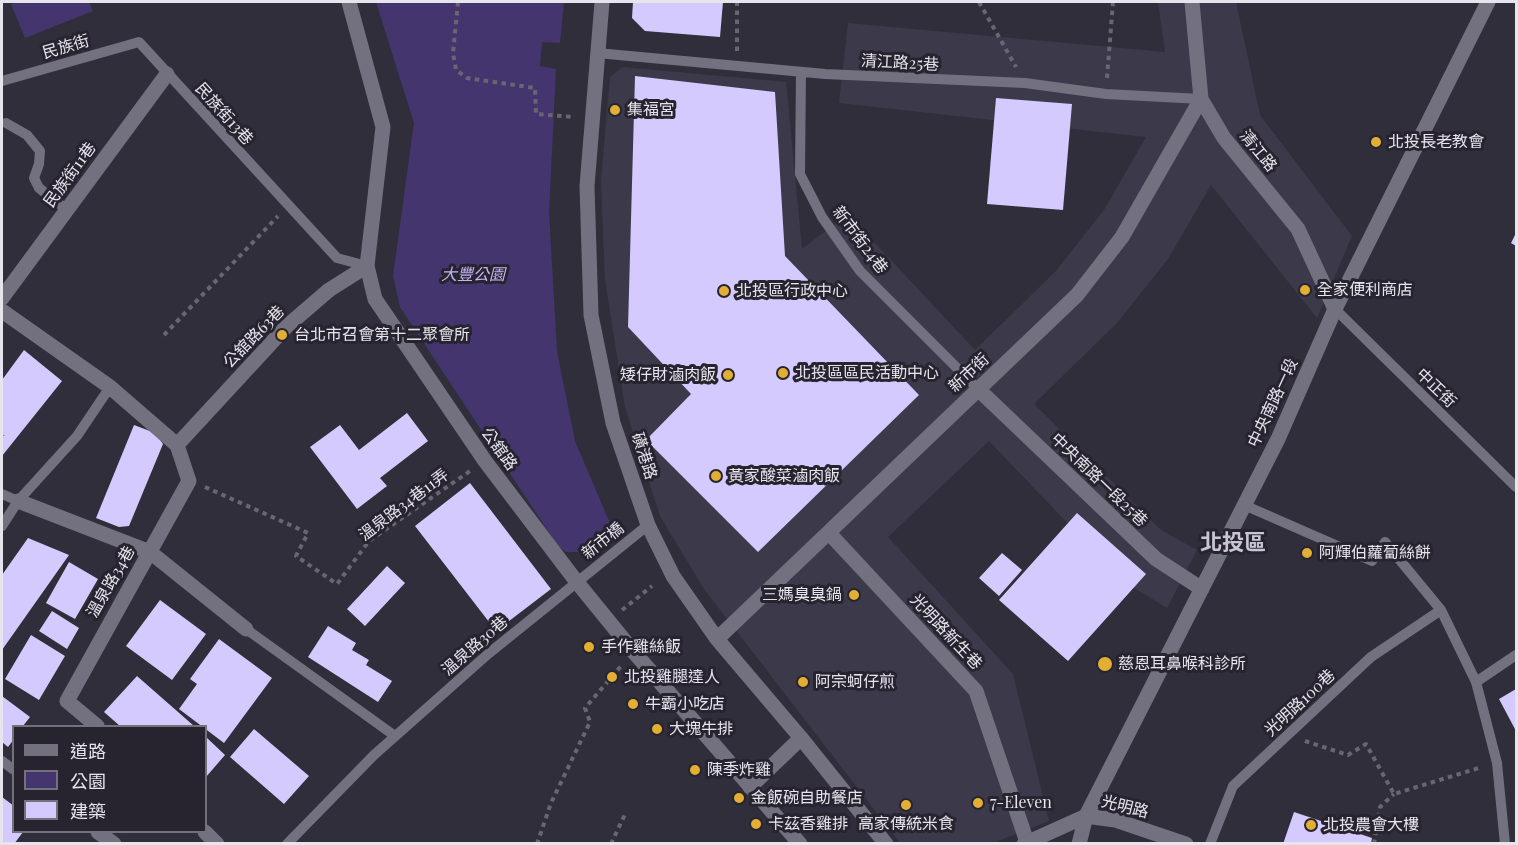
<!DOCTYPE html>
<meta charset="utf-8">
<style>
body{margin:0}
#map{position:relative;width:1518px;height:845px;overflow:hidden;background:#312e3b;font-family:"Playfair Display","Noto Sans TC",serif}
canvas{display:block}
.frame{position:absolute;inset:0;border:3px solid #e6e4ec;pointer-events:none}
.legend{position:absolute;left:12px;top:725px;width:195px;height:108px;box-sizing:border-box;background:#272430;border:2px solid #73717b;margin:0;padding:8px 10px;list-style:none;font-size:18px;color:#e6e4ec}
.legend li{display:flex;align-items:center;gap:12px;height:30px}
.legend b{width:30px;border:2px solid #73717b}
</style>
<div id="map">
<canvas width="1518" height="845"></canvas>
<div class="frame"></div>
<ul class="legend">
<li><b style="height:8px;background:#73707f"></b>道路</li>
<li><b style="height:16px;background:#45356e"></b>公園</li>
<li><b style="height:16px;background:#d4cafd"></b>建築</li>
</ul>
</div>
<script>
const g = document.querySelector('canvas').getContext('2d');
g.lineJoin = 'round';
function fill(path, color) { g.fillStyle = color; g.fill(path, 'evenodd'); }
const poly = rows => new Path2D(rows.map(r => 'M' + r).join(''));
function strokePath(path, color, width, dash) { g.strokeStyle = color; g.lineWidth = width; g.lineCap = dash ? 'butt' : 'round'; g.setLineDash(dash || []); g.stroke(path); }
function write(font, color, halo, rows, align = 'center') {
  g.font = font + ' "Playfair Display","Noto Sans TC",serif'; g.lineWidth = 6; g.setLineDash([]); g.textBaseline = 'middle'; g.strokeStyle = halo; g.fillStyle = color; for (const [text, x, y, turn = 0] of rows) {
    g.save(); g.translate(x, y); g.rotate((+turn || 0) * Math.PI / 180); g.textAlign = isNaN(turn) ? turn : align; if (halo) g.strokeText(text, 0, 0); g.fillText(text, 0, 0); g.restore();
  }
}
fill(poly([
 [1158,2,1236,2,1260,115,1352,236,1317,318,1211,185,1168,259,1117,323,1034,404,1161,530,1197,550,1167,608,1123,581,989,441,888,537,1013,674,1049,821,993,843,900,843,704,589,660,516,625,407,605,280,601,180,610,77,622,67,786,82,802,249,848,214,975,350,1055,272,1104,210,1146,137,839,103,848,23,1165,52]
]), '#3c394b');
fill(poly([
 [18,2,89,2,93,11,25,38,11,4],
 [376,2,564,2,560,43,542,42,540,66,556,69,549,212,557,352,575,441,609,521,608,532,602,542,584,552,566,552,558,546,400,307,393,276,414,123]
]), '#45356e');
fill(poly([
 [633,2,723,2,720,37,645,31,632,18],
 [635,76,775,92,785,256,919,395,758,552,646,440,691,394,628,327],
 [996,98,1072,104,1063,210,987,204],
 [1516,233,1516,246,1511,243],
 [24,350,62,381,2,456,2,435,5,436,2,434,2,380],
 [407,413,428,441,380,478,387,486,357,509,310,447,340,425,359,450],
 [134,425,155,433,163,444,129,526,119,527,96,518],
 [470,483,551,589,496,631,415,526],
 [1077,513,1146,574,1068,661,999,600],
 [28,538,69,555,2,650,2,575],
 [1002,553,1022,570,999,596,979,578],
 [69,562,98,579,75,619,46,603],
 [387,566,405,583,365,626,347,609],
 [160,600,206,634,172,680,126,646],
 [52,611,79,628,67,649,39,631],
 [328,626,356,643,352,650,369,660,366,665,392,681,378,702,308,657],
 [31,635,65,656,39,700,5,679],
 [219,639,272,678,224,743,179,709,197,684,190,679],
 [137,676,194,726,120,726,104,712],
 [1516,689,1516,731,1499,699],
 [2,696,30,717,23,726,14,726,14,739,8,747,2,742],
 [254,729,309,776,284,804,230,757],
 [206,737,225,755,206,777],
 [2,797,14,806,14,832,23,832,14,844,2,844],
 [1294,812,1372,838,1371,844,1283,844]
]), '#d4cafd');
strokePath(poly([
 [458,2,453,53,456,70,467,78,535,88,536,114,574,117],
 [979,2,1016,67],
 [737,51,737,2],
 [1107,78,1113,2],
 [164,335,278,216],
 [205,487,308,533,296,556,337,584,369,541,470,471],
 [622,610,652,586],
 [1305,741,1348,755,1366,744,1394,794,1482,767],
 [537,844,551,803,590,722,585,708,621,666],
 [611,844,626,812],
 [1374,844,1380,807,1394,794]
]), '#696672', 4, [4.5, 4.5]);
strokePath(poly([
 [597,53,825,74,1025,83,1106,94,1201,99],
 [801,72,800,174,822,217,860,271,978,389],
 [2,81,139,42,337,258,367,266],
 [6,123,27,135,40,151,39,164,34,178,39,188,67,210],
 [1335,309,1516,487],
 [2,494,18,501],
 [1244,505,1372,561,1385,542,1441,610,1476,682,1497,763,1505,844],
 [2,526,18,501,77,436,110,387],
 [246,629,395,736],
 [1476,682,1516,655],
 [2,761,14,770],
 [287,844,374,755,488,654,648,525],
 [1210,844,1233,786,1371,657,1441,610]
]), '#73707f', 10);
strokePath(poly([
 [602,2,587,186,591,315,613,423,648,525,673,576,717,639,801,738],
 [1192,2,1201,99,1224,138,1298,229,1335,309],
 [2,298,167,74],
 [2,311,110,387,177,445],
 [978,389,1156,559,1202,589],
 [177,445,286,327,329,290,367,266],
 [18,501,150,552,246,629],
 [829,533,976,691,1027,842],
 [717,639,1077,295,1122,237,1201,99],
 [97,726,67,701,189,481,177,445],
 [98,832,114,844],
 [205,832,217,844],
 [1186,844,1115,820,1086,816,1278,439,1335,309,1488,2]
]), '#73707f', 15);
strokePath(poly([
 [349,2,383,127,367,266,375,299,485,461,576,581,633,651,800,844],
 [750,787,801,738,886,844],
 [1024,844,1086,816],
 [1079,844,1086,816]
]), '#73707f', 15);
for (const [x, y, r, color] of [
 [615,110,6,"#e2ae34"],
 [1376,142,6,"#e2ae34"],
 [1305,290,6,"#e2ae34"],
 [724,291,6,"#e2ae34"],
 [282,335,6,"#e2ae34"],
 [783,373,6,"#e2ae34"],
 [728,375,6,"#e2ae34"],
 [716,476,6,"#e2ae34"],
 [1307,553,6,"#e2ae34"],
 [854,595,6,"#e2ae34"],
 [589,647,6,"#e2ae34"],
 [1105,664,8,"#e2ae34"],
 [612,677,6,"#e2ae34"],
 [803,682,6,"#e2ae34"],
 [633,704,6,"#e2ae34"],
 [657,729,6,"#e2ae34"],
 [695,770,6,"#e2ae34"],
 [739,798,6,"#e2ae34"],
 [978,803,6,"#e2ae34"],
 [906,805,6,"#e2ae34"],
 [756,824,6,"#e2ae34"],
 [1311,825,6,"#e2ae34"]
]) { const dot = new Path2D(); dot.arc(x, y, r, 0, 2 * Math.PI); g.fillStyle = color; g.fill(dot); strokePath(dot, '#272430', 2); }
write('16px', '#e6e4ec', '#272430', [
 ["民族街",66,47,-16],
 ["清江路25巷",900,63,3],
 ["民族街13巷",224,114,48],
 ["清江路",1258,151,51],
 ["民族街11巷",70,175,-54],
 ["新市街24巷",860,240,53],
 ["公舘路63巷",254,337,-46],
 ["新市街",969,373,-43],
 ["中正街",1436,388,44],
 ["中央南路一段",1273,403,-65],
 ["公舘路",499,449,54],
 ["磺港路",644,456,72],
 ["中央南路一段25巷",1099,480,44],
 ["溫泉路34巷11弄",404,505,-37],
 ["新市橋",603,541,-38],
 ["溫泉路34巷",111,582,-60],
 ["光明路新生巷",946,632,47],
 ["溫泉路30巷",475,646,-41],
 ["光明路100巷",1300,703,-43],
 ["光明路",1125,807,14]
]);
write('16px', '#e6e4ec', '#272430', [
 ["集福宮",627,110],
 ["北投長老教會",1388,142],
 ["全家便利商店",1317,290],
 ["北投區行政中心",736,291],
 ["台北市召會第十二聚會所",294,335],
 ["北投區區民活動中心",795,373],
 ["矮仔財滷肉飯",716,375,"right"],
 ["黃家酸菜滷肉飯",728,476],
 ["阿輝伯蘿蔔絲餅",1319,553],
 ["三媽臭臭鍋",842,595,"right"],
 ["手作雞絲飯",601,647],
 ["慈恩耳鼻喉科診所",1118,664],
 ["北投雞腿達人",624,677],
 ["阿宗蚵仔煎",815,682],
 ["牛霸小吃店",645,704],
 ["大塊牛排",669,729],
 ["陳季炸雞",707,770],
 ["金飯碗自助餐店",751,798],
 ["7-Eleven",990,803],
 ["卡茲香雞排",768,824],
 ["高家傳統米食",906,824,"center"],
 ["北投農會大樓",1323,825]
], 'left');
write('italic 16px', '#c3b5f4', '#272430', [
 ["大豐公園",473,275]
]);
write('bold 22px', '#c8c6d5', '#272430', [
 ["北投區",1233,543]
]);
</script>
